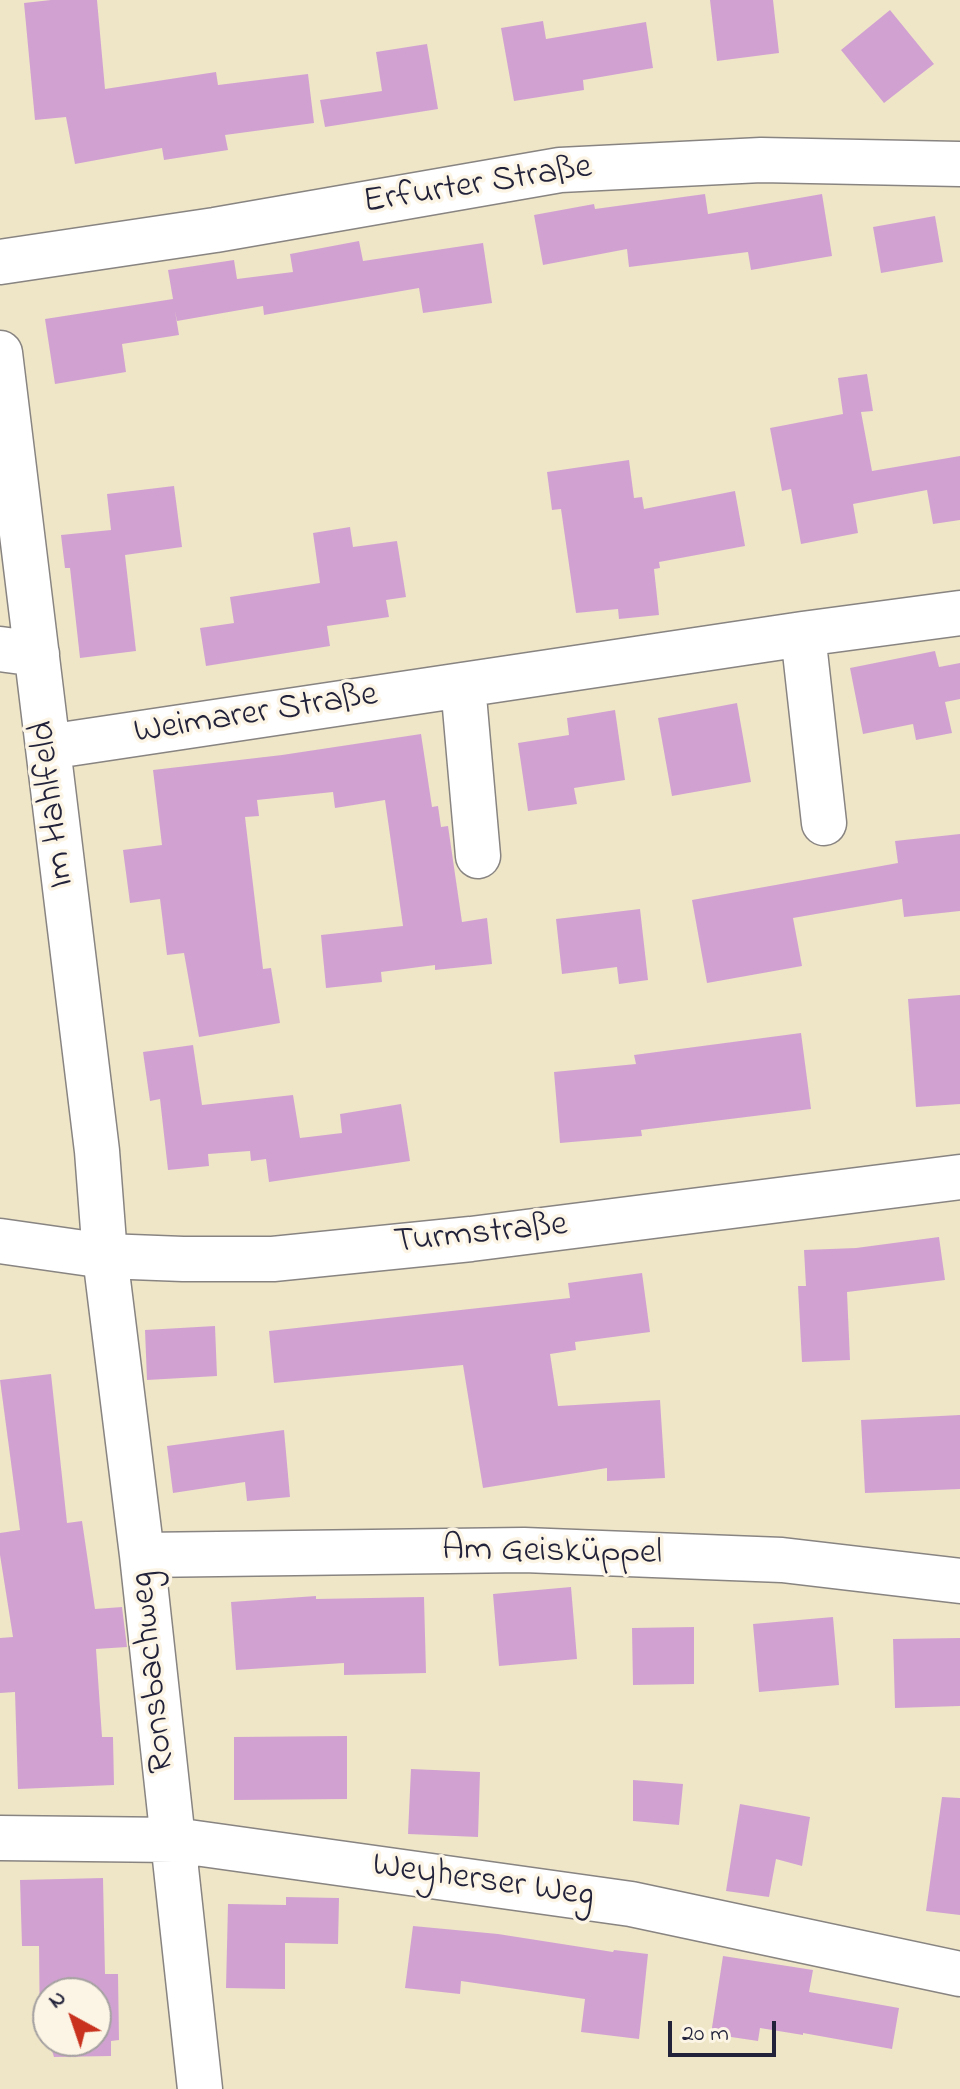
<!DOCTYPE html>
<meta charset="utf-8">
<style>
body{margin:0}
#map{position:relative;width:960px;height:2089px;overflow:hidden;background:#efe6c8;font-family:"Indie Flower",sans-serif}
canvas{display:block}
.north{position:absolute;left:32px;top:1977px;width:80px;height:80px;box-sizing:border-box;background:#fcf5e5;border:2px solid #a5a1a1;border-radius:50%;rotate:320deg;font-size:22px;font-weight:700;line-height:32px;text-align:center;color:#22223b}
.north::after{content:'';display:block;margin:auto;width:28px;height:36px;background:#c8321e;clip-path:polygon(50% 0,100% 100%,50% 72%,0 100%)}
.scale{position:absolute;left:668px;top:2021px;width:108px;height:36px;box-sizing:border-box;border:4px solid #22223b;border-top:0;padding-left:10px;font-size:24px;line-height:28px;white-space:nowrap;color:#22223b;-webkit-text-stroke:6px #fcf5e5;paint-order:stroke}
</style>
<div id="map">
<canvas width="960" height="2089"></canvas>
<div class="north">N</div>
<div class="scale">20 m</div>
</div>
<script>
const g = document.querySelector('canvas').getContext('2d');
g.lineJoin = 'round';
function fill(path, color) { g.fillStyle = color; g.fill(path, 'evenodd'); }
const poly = rows => new Path2D(rows.map(r => 'M' + r).join(''));
function strokePath(path, color, width, dash) { g.strokeStyle = color; g.lineWidth = width; g.lineCap = dash ? 'butt' : 'round'; g.setLineDash(dash || []); g.stroke(path); }
function write(font, color, halo, rows, align = 'center') {
  g.font = font + ' "Indie Flower",sans-serif'; g.lineWidth = 7; g.setLineDash([]); g.textBaseline = 'middle'; g.strokeStyle = halo; g.fillStyle = color; for (const [text, x, y, turn = 0] of rows) {
    g.save(); g.translate(x, y); g.rotate((+turn || 0) * Math.PI / 180); g.textAlign = isNaN(turn) ? turn : align; if (halo) g.strokeText(text, 0, 0); g.fillText(text, 0, 0); g.restore();
  }
}
fill(poly([
 [51,0,97,0,105,89,216,72,218,85,308,74,314,123,225,135,228,150,164,160,162,148,75,164,66,117,35,120,24,3],
 [710,0,773,0,779,53,717,61],
 [890,10,934,64,884,103,841,50],
 [543,21,546,39,646,22,653,68,583,80,584,90,514,101,501,28],
 [427,44,438,109,325,127,320,100,382,91,376,52],
 [705,194,708,214,822,194,832,256,751,270,748,252,629,267,627,249,543,265,534,215,594,204,595,209],
 [935,216,943,262,881,273,873,227],
 [359,241,363,261,483,243,492,303,423,313,419,288,264,315,263,306,177,321,175,311,179,335,122,344,126,372,55,384,45,319,173,299,168,270,234,260,237,279,293,272,290,254],
 [867,374,873,411,861,412,872,471,960,456,960,520,933,524,927,490,853,504,858,533,801,544,791,489,782,491,770,428,843,414,838,378],
 [629,460,634,498,642,497,644,509,735,491,745,546,659,562,660,568,654,569,659,615,619,619,618,609,576,613,561,509,552,510,547,472],
 [174,486,182,547,125,555,136,651,80,658,70,568,65,568,61,535,111,530,107,494],
 [350,527,353,547,397,541,406,597,386,600,389,617,327,626,330,646,206,666,200,628,234,623,230,597,320,583,313,533],
 [935,651,939,667,960,663,960,699,945,702,952,733,916,740,913,724,863,734,850,668],
 [737,703,751,782,672,796,658,718],
 [615,710,625,780,574,788,577,804,528,811,518,743,569,735,567,718],
 [421,734,432,807,438,806,441,827,448,826,462,922,487,918,492,964,435,970,435,965,381,972,382,982,326,988,321,935,403,926,385,800,335,808,333,792,257,800,259,816,245,817,263,969,271,968,280,1023,199,1037,184,953,167,955,160,899,130,903,123,850,162,845,153,770,282,755],
 [960,834,960,911,904,917,902,899,793,918,802,966,707,983,692,900,898,863,895,841],
 [640,909,648,980,619,984,617,967,562,974,556,919],
 [960,995,960,1104,916,1107,908,999],
 [801,1033,811,1109,641,1130,642,1136,560,1143,554,1072,636,1064,634,1055],
 [193,1045,202,1105,293,1095,300,1138,342,1133,340,1114,401,1104,410,1161,269,1182,266,1159,251,1161,250,1151,208,1154,209,1166,168,1170,160,1099,150,1101,143,1052],
 [939,1237,945,1280,847,1292,850,1360,802,1362,798,1286,806,1286,804,1250,856,1248],
 [642,1273,650,1332,575,1342,576,1350,550,1354,558,1406,660,1400,665,1478,607,1481,607,1468,483,1488,463,1365,274,1383,269,1331,570,1298,568,1283],
 [215,1326,217,1376,147,1380,145,1330],
 [51,1374,67,1523,82,1521,95,1609,122,1607,127,1647,96,1649,102,1737,113,1737,114,1785,18,1789,15,1692,0,1693,0,1638,13,1637,0,1555,0,1533,20,1530,0,1380],
 [960,1415,960,1489,865,1493,861,1420],
 [284,1430,290,1497,247,1501,245,1482,173,1493,167,1446],
 [571,1587,577,1659,499,1666,493,1594],
 [316,1596,316,1599,424,1597,426,1673,344,1675,344,1663,236,1670,231,1602],
 [833,1617,839,1685,759,1692,753,1624],
 [694,1627,694,1684,633,1685,632,1628],
 [960,1638,960,1706,895,1708,893,1639],
 [347,1736,347,1799,234,1800,234,1737],
 [411,1769,480,1772,478,1837,408,1834],
 [633,1780,683,1784,679,1825,633,1821],
 [942,1797,960,1798,960,1915,926,1911],
 [740,1804,810,1817,802,1866,776,1859,769,1897,726,1891],
 [103,1878,105,1974,118,1974,119,2040,111,2041,111,2056,54,2057,49,2041,40,2041,39,1946,22,1946,20,1880],
 [48,1993,96,1993,96,2041,48,2041],
 [286,1897,339,1898,338,1944,285,1943,285,1989,226,1988,228,1904,286,1905],
 [413,1926,498,1934,613,1952,614,1950,648,1954,639,2039,581,2032,585,1999,461,1981,460,1994,405,1988],
 [723,1956,813,1970,809,1992,899,2008,892,2049,803,2033,803,2035,760,2028,758,2041,711,2034]
]), '#d1a2d1');
const minor = poly([
 [0,262,215,230,560,170,761,160,960,164],
 [0,353,97,1151,105,1256,142,1555,200,2089],
 [803,634,824,823],
 [0,649,37,654],
 [463,685,478,856],
 [48,747,803,634,960,613],
 [142,1555,524,1550,782,1560,960,1581],
 [0,1838,174,1840,631,1904,960,1974]
]);
const major = poly([
 [0,1241,105,1256,183,1259,273,1259,471,1239,960,1177]
]);
strokePath(minor, '#888482', 47);
strokePath(major, '#888482', 47);
strokePath(minor, '#fff', 44);
strokePath(major, '#fff', 44);
write('36px', '#22223b', '#fcf5e5', [
 ["Erfurter Straße",478,187,-9],
 ["Weimarer Straße",256,716,-9],
 ["Im Hahlfeld",55,804,-97],
 ["Turmstraße",481,1236,-6],
 ["Am Geisküppel",552,1554,1],
 ["Ronsbachweg",155,1672,-96],
 ["Weyherser Weg",483,1883,8]
]);
</script>
